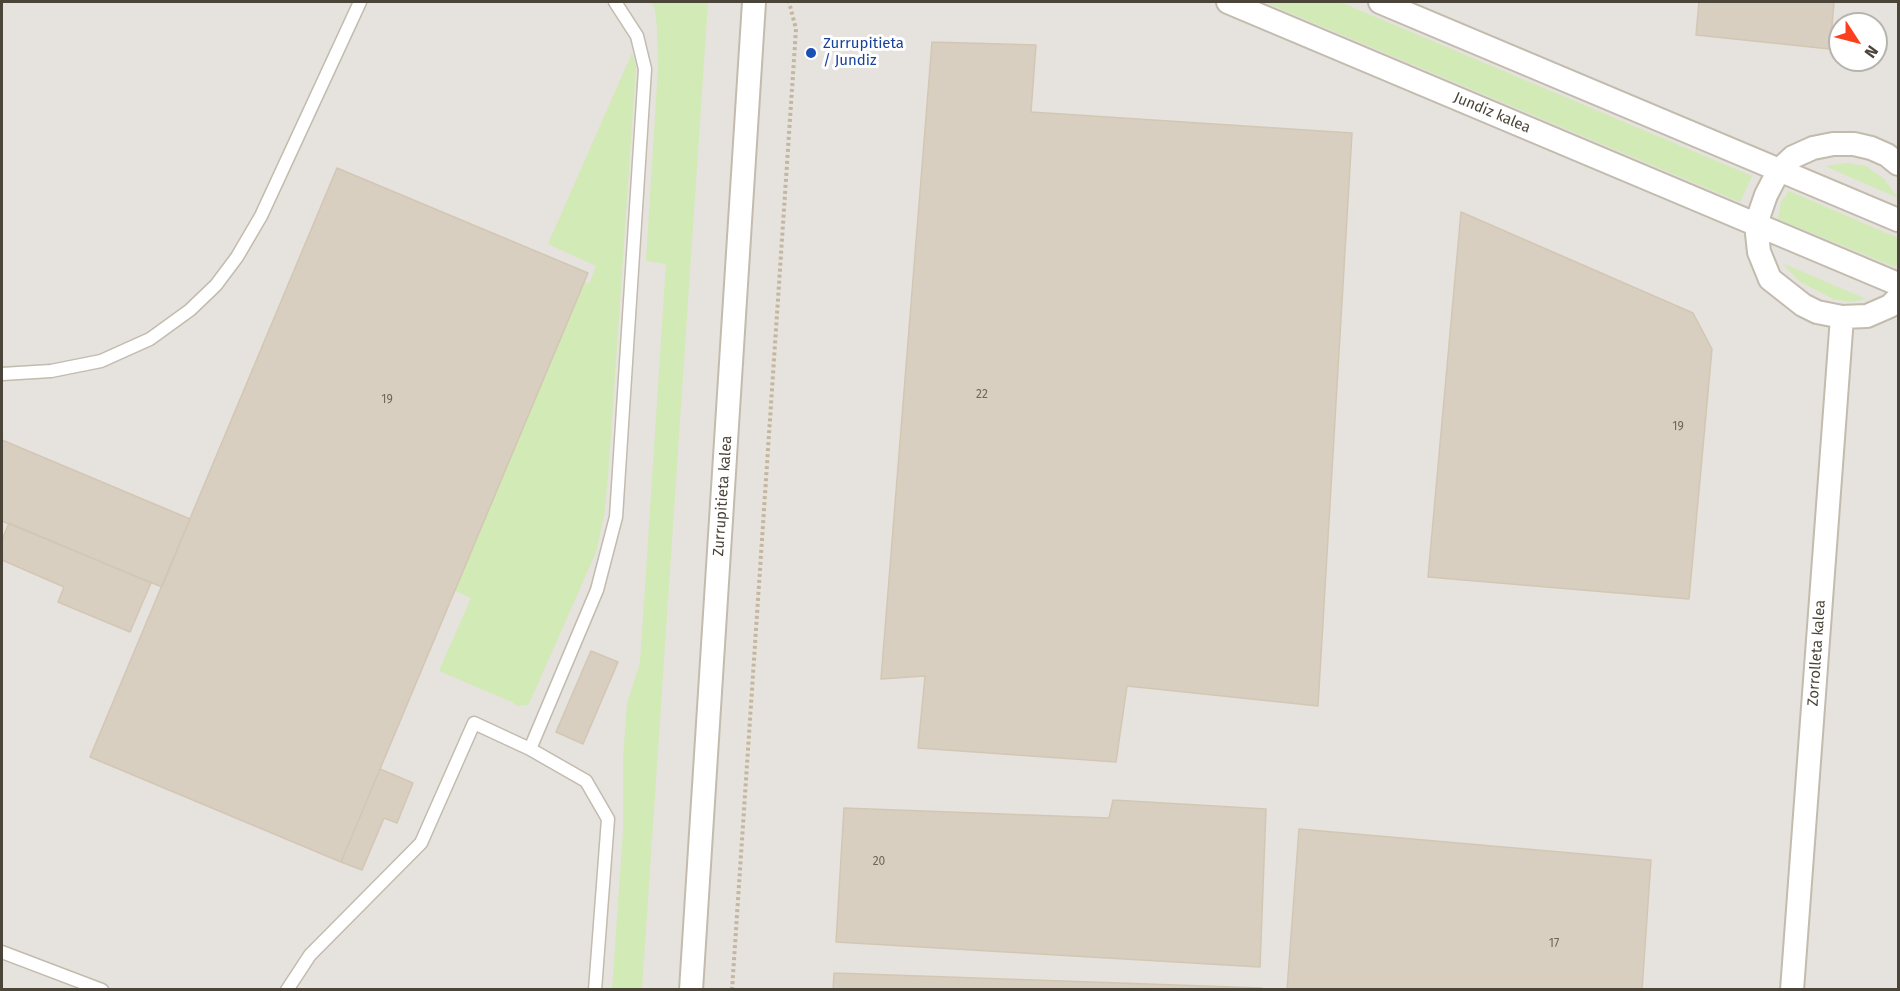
<!DOCTYPE html>
<style>
body{margin:0}
#map{position:relative;width:1900px;height:991px;overflow:hidden;background:#f6f3ec;font-family:"Fira Sans",sans-serif}
canvas{display:block}
.frame{position:absolute;inset:0;border:3px solid #4b4439;pointer-events:none}
.north{position:absolute;left:1828px;top:12px;width:60px;height:60px;box-sizing:border-box;background:#fff;border:2px solid #b7b4b0;border-radius:50%;rotate:126deg;font-size:16px;font-weight:700;line-height:24px;text-align:center;color:#4b4439}
.north::after{content:'';display:block;margin:auto;width:21px;height:27px;background:#fc3f1d;clip-path:polygon(50% 0,100% 100%,50% 72%,0 100%)}
</style>
<div id="map">
<canvas width="1900" height="991"></canvas>
<div class="frame"></div>
<div class="north">N</div>
</div>
<script>
const g = document.querySelector('canvas').getContext('2d');
g.lineJoin = 'round';
function fill(path, color) { g.fillStyle = color; g.fill(path, 'evenodd'); }
const poly = rows => new Path2D(rows.map(r => 'M' + r).join(''));
function strokePath(path, color, width, dash) { g.strokeStyle = color; g.lineWidth = width; g.lineCap = dash ? 'butt' : 'round'; g.setLineDash(dash || []); g.stroke(path); }
function write(font, color, halo, rows, align = 'center') {
  g.font = font + ' "Fira Sans",sans-serif'; g.lineWidth = 6; g.setLineDash([]); g.textBaseline = 'middle'; g.strokeStyle = halo; g.fillStyle = color; for (const [text, x, y, turn = 0] of rows) {
    g.save(); g.translate(x, y); g.rotate((+turn || 0) * Math.PI / 180); g.textAlign = isNaN(turn) ? turn : align; if (halo) g.strokeText(text, 0, 0); g.fillText(text, 0, 0); g.restore();
  }
}
fill(poly([
 [2,2,1898,2,1898,989,2,989],
 [1840,24,1876,24,1876,60,1840,60]
]), '#e6e2dd');
fill(poly([
 [651,2,708,2,642,989,612,990,623,831,623,758,627,704,640,663,666,264,646,261,658,67,657,27,655,9],
 [1264,2,1340,2,1752,176,1740,202],
 [632,53,636,66,608,478,604,516,596,552,536,688,528,705,517,706,512,702,439,671,471,598,455,591,584,282,589,284,596,266,548,244],
 [1847,163,1866,166,1884,179,1898,198,1825,166],
 [1789,191,1898,238,1898,261,1895,267,1778,219,1781,202],
 [1782,263,1866,299,1850,302,1833,299,1799,281]
]), '#d2eab5');
const building = poly([
 [1699,2,1834,2,1830,49,1696,35,1699,2],
 [932,42,1036,45,1031,112,1352,133,1318,706,1127,686,1116,762,918,748,925,676,881,679,932,42],
 [337,168,588,273,341,862,90,757,337,168],
 [1461,212,1693,313,1712,349,1689,599,1428,577,1461,212],
 [2,440,190,519,162,587,2,521,2,440],
 [9,523,151,583,130,632,58,602,64,587,2,560,2,540,9,523],
 [591,651,618,662,583,744,556,732,591,651],
 [380,769,413,783,397,823,384,818,362,870,341,862,380,769],
 [1113,800,1266,809,1260,967,836,942,844,808,1109,818,1113,800],
 [1299,829,1651,860,1642,990,1287,990,1299,829],
 [834,973,1262,988,833,990,834,973]
]);
fill(building, '#d8cfc1');
strokePath(building, '#d3c7b4', 1.5);
const lane = poly([
 [2,374,51,371,101,361,150,339,190,310,216,285,237,257,261,216,360,2],
 [2,952,102,990],
 [287,990,310,955,421,843,474,723,530,749],
 [595,990,608,819,586,781,530,749,597,590,616,517,645,69,637,36,615,2]
]);
const street = poly([
 [1228,2,1898,284],
 [1380,2,1898,220],
 [1898,164,1887,155,1871,148,1854,144,1833,144,1813,148,1793,157,1779,170,1766,195,1756,224,1759,252,1770,279,1803,305,1817,312,1842,317,1867,316,1890,306,1898,298],
 [691,990,754,2],
 [1792,990,1842,317]
]);
strokePath(lane, '#c2bbae', 15);
strokePath(street, '#c2bbae', 26);
strokePath(poly([
 [732,990,796,29,789,2]
]), '#c4b79f', 4, [3, 3]);
strokePath(lane, '#fff', 12);
strokePath(street, '#fff', 22);
for (const [x, y, r, color] of [
 [811,53,6,"#1a4fb4"]
]) { const dot = new Path2D(); dot.arc(x, y, r, 0, 2 * Math.PI); g.fillStyle = color; g.fill(dot); strokePath(dot, '#fff', 2); }
write('12px', '#6e675b', null, [
 ["22",982,395],
 ["19",387,400],
 ["19",1678,427],
 ["20",879,862],
 ["17",1554,944]
]);
write('15px', '#164399', '#fff', [
 ["Zurrupitieta",823,44],
 ["/ Jundiz",823,61]
], 'left');
write('15px', '#4b4439', '#fff', [
 ["Jundiz kalea",1492,113,23],
 ["Zurrupitieta kalea",723,496,-86],
 ["Zorrolleta kalea",1817,653,-86]
]);
</script>
